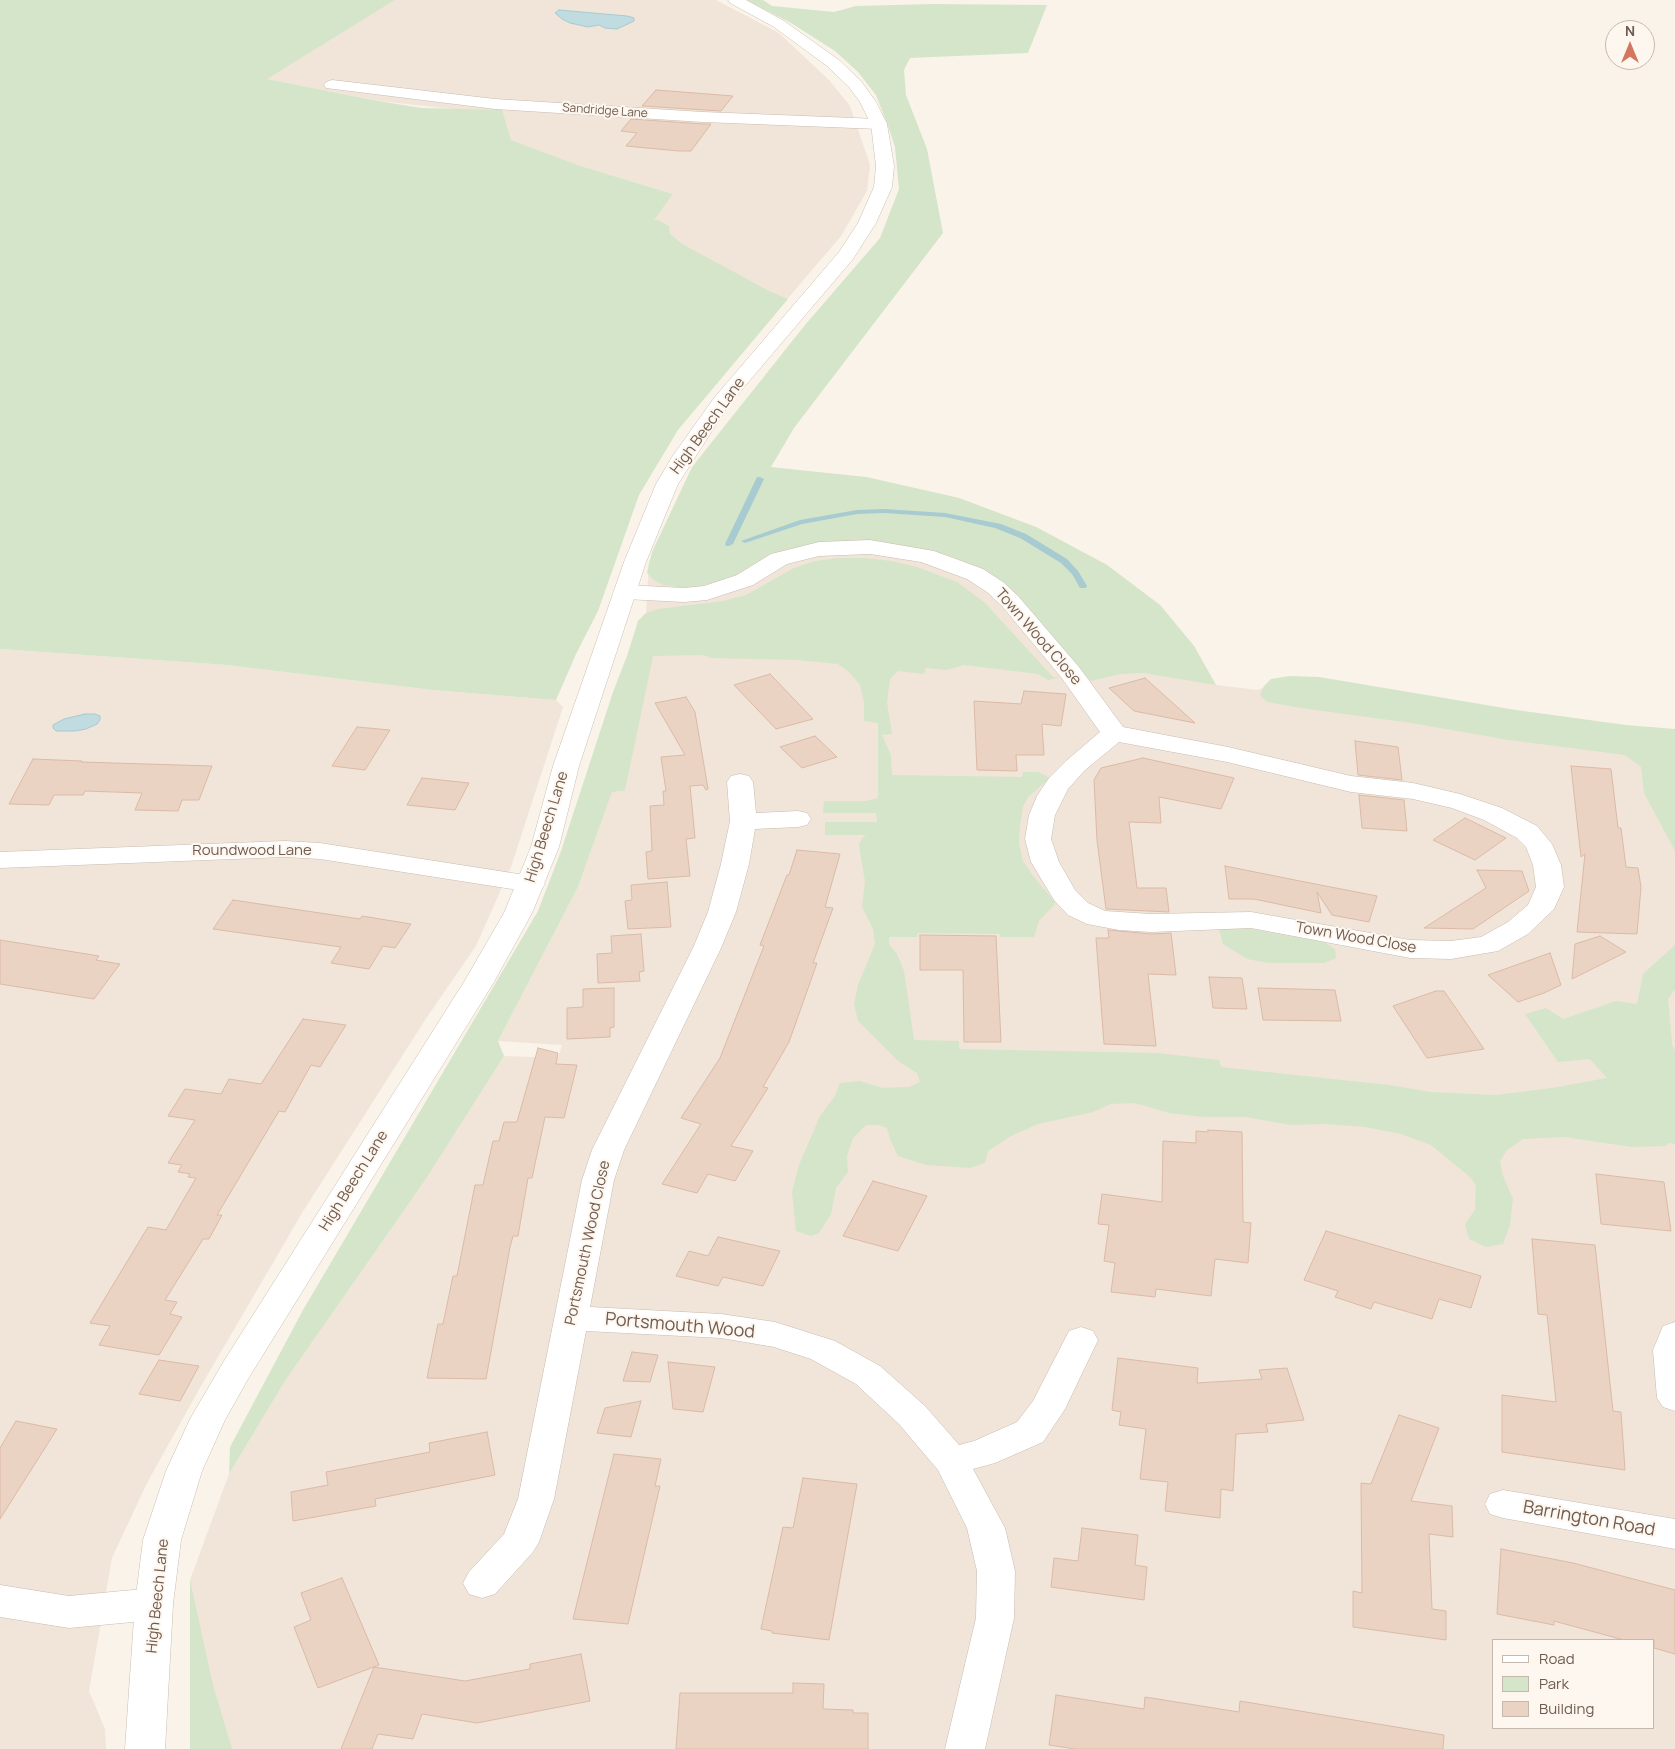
<!DOCTYPE html>
<style>
body{margin:0}
#map{position:relative;width:1675px;height:1749px;overflow:hidden;background:#faf3e9;font-family:Manrope,sans-serif}
canvas{display:block}
.legend{position:absolute;left:1492px;top:1639px;width:162px;height:90px;box-sizing:border-box;background:#fdf7ef;border:1px solid #c5b9af;margin:0;padding:6px 9px;list-style:none;font-size:15px;color:#705b50}
.legend li{display:flex;align-items:center;gap:10px;height:25px}
.legend b{width:25px;border:1px solid #c5b9af}
.north{position:absolute;left:1605px;top:20px;width:50px;height:50px;box-sizing:border-box;background:#fdf7ef;border:1px solid #c5b9af;border-radius:50%;rotate:0deg;font-size:14px;font-weight:700;line-height:20px;text-align:center;color:#705b50}
.north::after{content:'';display:block;margin:auto;width:18px;height:22px;background:#d3775e;clip-path:polygon(50% 0,100% 100%,50% 72%,0 100%)}
</style>
<div id="map">
<canvas width="1675" height="1749"></canvas>
<ul class="legend">
<li><b style="height:6px;background:#fff"></b>Road</li>
<li><b style="height:14px;background:#d5e5c9"></b>Park</li>
<li><b style="height:14px;background:#ebd3c4"></b>Building</li>
</ul>
<div class="north">N</div>
</div>
<script>
const g = document.querySelector('canvas').getContext('2d');
g.lineJoin = 'round';
function fill(path, color) { g.fillStyle = color; g.fill(path, 'evenodd'); }
const poly = rows => new Path2D(rows.map(r => 'M' + r).join(''));
function strokePath(path, color, width, dash) { g.strokeStyle = color; g.lineWidth = width; g.lineCap = dash ? 'butt' : 'round'; g.setLineDash(dash || []); g.stroke(path); }
function write(font, color, halo, rows, align = 'center') {
  g.font = font + ' Manrope,sans-serif'; g.lineWidth = 4; g.setLineDash([]); g.textBaseline = 'middle'; g.strokeStyle = halo; g.fillStyle = color; for (const [text, x, y, turn = 0] of rows) {
    g.save(); g.translate(x, y); g.rotate((+turn || 0) * Math.PI / 180); g.textAlign = isNaN(turn) ? turn : align; if (halo) g.strokeText(text, 0, 0); g.fillText(text, 0, 0); g.restore();
  }
}
fill(poly([
 [395,0,716,0,779,33,830,81,850,106,870,165,867,191,841,236,772,317,646,230,673,194,581,166,511,140,460,110,379,101,266,79],
 [866,477,959,498,1036,527,1107,565,1160,605,1194,646,1216,685,1257,690,1294,677,1628,729,1675,732,1675,1749,190,1749,190,1580,229,1474,285,1381,426,1179,504,1056,558,1058,562,1045,498,1041,578,887,612,792,625,791,652,656,638,621,646,613,649,561],
 [1494,1640,1654,1640,1654,1728,1494,1728],
 [0,649,227,665,432,690,556,700,563,707,511,867,476,946,425,1020,302,1213,201,1386,147,1483,112,1558,89,1691,105,1729,106,1749,0,1749]
]), '#f0e5d8');
fill(poly([
 [0,0,395,0,267,79,378,101,422,108,502,110,511,140,581,166,673,194,654,220,658,220,669,226,670,234,682,244,771,292,788,299,678,430,639,495,598,611,576,654,556,700,432,690,227,665,0,649],
 [746,0,763,0,772,6,834,12,856,6,933,4,1047,5,1028,53,910,58,904,70,906,95,927,149,943,233,794,428,771,467,866,477,959,498,1036,527,1107,565,1160,605,1194,646,1216,685,1143,673,1120,674,1091,681,1014,592,998,579,977,567,953,557,926,550,864,541,819,543,774,554,757,562,731,578,697,587,677,587,663,585,654,580,647,573,652,552,692,467,805,325,880,238,899,189,895,147,888,126,876,95,858,72,835,51,791,23],
 [839,558,864,558,892,561,917,567,957,582,985,603,1053,677,1061,677,1048,680,1038,674,964,665,947,670,926,668,924,674,898,671,890,679,887,702,892,734,882,735,891,755,892,775,1022,777,1023,772,1038,772,1050,778,1028,797,1023,807,1020,826,1019,844,1023,861,1033,876,1055,902,1054,905,1039,921,1034,937,1000,937,1000,934,918,933,917,937,889,937,889,944,897,954,904,971,914,1040,959,1041,959,1049,1157,1053,1219,1060,1221,1067,1389,1085,1431,1092,1496,1095,1552,1088,1607,1078,1590,1059,1558,1062,1525,1014,1546,1008,1563,1019,1616,1001,1637,1004,1643,974,1675,945,1675,989,1668,999,1672,1044,1675,1051,1675,1144,1668,1143,1666,1146,1632,1147,1564,1137,1523,1139,1507,1150,1500,1161,1503,1176,1513,1199,1510,1225,1503,1244,1486,1247,1469,1239,1465,1224,1475,1210,1476,1185,1470,1177,1431,1145,1401,1134,1365,1127,1325,1124,1291,1125,1245,1117,1203,1117,1169,1113,1135,1103,1111,1104,1093,1112,1038,1124,1011,1136,988,1151,985,1163,970,1168,926,1165,898,1156,890,1139,887,1128,878,1125,866,1125,853,1138,847,1156,848,1172,836,1188,831,1214,819,1233,811,1236,796,1231,792,1192,799,1165,820,1116,835,1096,840,1083,860,1081,883,1088,909,1087,920,1082,917,1073,898,1061,858,1021,854,1004,858,985,875,944,873,929,862,907,865,882,859,845,862,838,866,835,825,835,825,822,877,822,876,813,823,813,824,801,866,801,878,798,878,723,864,721,864,702,860,685,849,672,838,664,797,660,711,658,703,655,653,656,625,791,612,792,578,887,498,1041,504,1056,426,1179,285,1381,229,1474,230,1447,303,1310,538,911,561,851,613,692,627,656,638,621,646,613,658,609,723,601,746,595,794,568,815,561],
 [1289,676,1319,677,1516,710,1626,725,1675,729,1675,851,1644,793,1641,767,1625,755,1509,740,1411,723,1301,708,1267,702,1260,695,1264,686,1271,679],
 [1225,927,1251,929,1324,942,1335,949,1336,958,1324,963,1268,963,1247,959,1223,944,1219,930],
 [190,1580,213,1685,232,1749,190,1749]
]), '#d5e5c9');
const water = poly([
 [559,10,627,16,634,18,634,21,617,29,605,28,599,25,588,27,570,23,562,19,555,13,559,10],
 [85,714,95,714,100,716,100,720,97,724,86,729,75,731,56,731,53,728,53,725,64,719,85,714]
]);
fill(water, '#c0dce1');
strokePath(water, '#a7cbd1', 1);
fill(poly([
 [757,477,760,477,764,479,733,544,729,546,726,546,725,544,757,477],
 [884,509,945,513,1001,524,1026,534,1067,559,1078,571,1087,586,1086,588,1080,588,1072,574,1061,563,1020,538,995,528,945,517,884,513,857,514,802,524,745,543,741,541,800,520,857,510,884,509]
]), '#a7cbd1');
const building = poly([
 [656,90,733,96,721,111,642,106,656,90],
 [631,119,703,124,711,124,691,151,679,151,626,146,637,133,621,131,631,119],
 [770,674,813,719,776,729,734,685,770,674],
 [1145,678,1195,723,1134,711,1109,688,1145,678],
 [1024,691,1066,694,1061,726,1042,724,1044,755,1016,755,1017,771,977,770,974,701,1021,704,1024,691],
 [686,697,695,712,708,789,706,790,703,785,690,786,695,838,686,839,690,876,648,879,646,852,652,851,650,806,664,805,663,791,666,791,661,757,685,755,655,703,686,697],
 [357,727,390,730,365,770,332,766,357,727],
 [815,736,837,757,802,768,780,747,815,736],
 [1355,741,1398,747,1402,780,1358,775,1355,741],
 [1143,758,1234,778,1221,809,1159,797,1161,823,1129,822,1137,888,1166,888,1169,912,1106,909,1097,840,1094,780,1101,768,1143,758],
 [33,759,82,761,81,762,212,766,199,800,182,800,178,811,135,810,142,793,85,791,83,795,54,795,49,805,9,804,33,759],
 [1571,766,1611,769,1618,828,1621,828,1626,867,1638,868,1641,887,1637,934,1577,932,1585,854,1581,857,1571,766],
 [422,778,469,783,455,810,407,805,422,778],
 [1359,795,1404,800,1407,831,1362,828,1359,795],
 [1465,818,1506,838,1475,860,1433,840,1465,818],
 [797,850,840,854,825,907,833,908,813,963,817,963,789,1042,763,1087,768,1088,731,1146,753,1151,735,1181,708,1174,697,1193,662,1184,701,1124,681,1118,720,1058,764,946,760,945,787,875,789,875,797,850],
 [1225,866,1305,882,1377,896,1369,922,1332,915,1317,892,1321,913,1254,899,1229,899,1225,866],
 [1477,870,1522,871,1529,891,1473,929,1424,928,1486,888,1477,870],
 [667,882,671,927,628,929,625,901,632,900,631,885,667,882],
 [233,900,360,919,362,916,411,924,395,948,383,946,369,969,331,963,341,947,213,929,233,900],
 [1108,930,1151,934,1171,933,1176,975,1148,974,1156,1046,1104,1044,1096,938,1109,938,1108,930],
 [641,934,644,971,639,972,640,981,598,983,597,954,612,953,611,936,641,934],
 [920,935,996,936,1001,1042,964,1042,963,970,920,970,920,935],
 [1600,936,1626,952,1572,979,1575,944,1600,936],
 [0,940,99,956,96,960,120,964,94,999,0,984,0,940],
 [1550,953,1561,985,1544,993,1518,1002,1488,975,1550,953],
 [1209,977,1242,978,1247,1009,1213,1008,1209,977],
 [614,988,614,1027,610,1028,610,1037,567,1039,567,1008,583,1007,583,989,614,988],
 [1258,988,1335,990,1341,1021,1263,1020,1258,988],
 [1436,991,1444,991,1484,1049,1427,1058,1393,1006,1436,991],
 [303,1019,346,1025,320,1067,311,1065,285,1112,279,1111,217,1215,222,1215,209,1239,203,1239,165,1300,177,1302,170,1314,182,1317,159,1355,99,1345,110,1326,90,1323,148,1227,166,1230,196,1178,188,1177,190,1174,178,1172,182,1165,168,1163,195,1120,168,1116,185,1089,221,1094,229,1079,261,1084,303,1019],
 [538,1048,558,1053,556,1064,577,1065,564,1118,545,1117,532,1178,528,1178,518,1236,513,1236,510,1247,486,1379,427,1378,438,1324,443,1324,453,1276,457,1276,475,1185,483,1185,493,1141,499,1141,504,1122,517,1122,538,1048],
 [1208,1130,1242,1132,1243,1222,1251,1223,1248,1263,1215,1259,1211,1296,1156,1289,1155,1297,1111,1292,1115,1263,1104,1261,1109,1225,1098,1224,1102,1194,1162,1202,1163,1141,1196,1143,1196,1131,1208,1132,1208,1130],
 [1596,1174,1664,1182,1671,1231,1601,1224,1596,1174],
 [873,1181,927,1196,898,1251,843,1236,873,1181],
 [1326,1231,1481,1276,1471,1308,1439,1299,1432,1319,1374,1302,1371,1309,1335,1297,1338,1291,1304,1280,1326,1231],
 [718,1237,780,1251,763,1286,723,1277,718,1286,676,1276,689,1251,708,1256,718,1237],
 [1532,1239,1595,1245,1613,1411,1621,1412,1625,1470,1502,1452,1502,1395,1556,1402,1547,1315,1538,1314,1532,1239],
 [632,1352,658,1355,650,1382,623,1381,632,1352],
 [1118,1358,1198,1368,1197,1383,1262,1379,1259,1370,1287,1368,1304,1420,1266,1424,1268,1432,1236,1434,1233,1491,1221,1489,1220,1518,1165,1511,1168,1482,1140,1479,1146,1429,1119,1425,1121,1412,1112,1410,1118,1358],
 [159,1360,199,1366,180,1401,139,1394,159,1360],
 [668,1362,715,1367,703,1412,673,1409,668,1362],
 [641,1401,631,1437,597,1433,605,1408,641,1401],
 [1399,1415,1439,1428,1411,1501,1452,1506,1453,1537,1429,1534,1432,1609,1446,1611,1446,1640,1353,1627,1353,1591,1362,1593,1361,1483,1371,1484,1399,1415],
 [16,1421,57,1429,0,1519,0,1448,16,1421],
 [487,1432,495,1475,375,1499,376,1506,293,1521,291,1492,328,1485,326,1472,430,1452,429,1443,487,1432],
 [614,1454,661,1459,655,1486,660,1486,628,1624,573,1619,614,1454],
 [803,1478,857,1484,829,1640,772,1633,772,1631,761,1629,783,1527,793,1528,803,1478],
 [1082,1528,1138,1535,1135,1565,1147,1567,1144,1600,1051,1587,1054,1558,1078,1561,1082,1528],
 [1501,1549,1573,1563,1675,1590,1675,1654,1654,1648,1654,1640,1624,1640,1554,1621,1554,1625,1497,1614,1501,1549],
 [342,1578,379,1665,318,1688,294,1627,311,1620,301,1593,342,1578],
 [581,1654,590,1701,477,1723,422,1714,413,1739,378,1734,372,1749,341,1749,374,1667,465,1681,530,1669,530,1664,581,1654],
 [793,1683,824,1684,823,1709,853,1710,853,1713,868,1713,868,1749,676,1749,680,1693,793,1693,793,1683],
 [1056,1695,1144,1709,1145,1697,1239,1712,1240,1701,1444,1735,1443,1749,1075,1749,1049,1745,1056,1695]
]);
fill(building, '#ebd3c4');
strokePath(building, '#dcbaa6', 1);
const street = poly([
 [332,80,495,99,703,112,879,119,885,120,887,124,885,128,879,129,703,122,495,109,326,88,324,85,326,82,332,80],
 [870,540,934,551,983,569,1003,582,1018,596,1079,667,1123,727,1228,747,1351,776,1413,783,1460,794,1502,808,1537,826,1552,844,1561,865,1564,887,1554,909,1528,934,1498,951,1451,959,1410,958,1251,928,1151,932,1119,930,1087,924,1068,915,1054,900,1031,862,1025,839,1029,815,1037,796,1049,778,1066,761,1100,732,1061,677,1002,606,987,592,967,579,921,562,870,554,819,556,787,564,753,585,707,600,684,602,625,599,617,597,613,592,617,587,625,585,684,588,704,586,737,575,771,554,819,542,870,540],
 [1119,742,1227,762,1351,792,1413,799,1452,808,1484,820,1517,838,1526,847,1533,865,1536,887,1528,905,1508,922,1481,937,1451,941,1410,940,1251,912,1151,914,1105,911,1088,903,1075,890,1059,862,1051,839,1055,815,1068,789,1084,771,1119,742],
 [740,774,749,776,753,782,756,813,798,811,807,813,811,819,807,825,798,827,755,829,749,864,736,912,721,948,624,1150,614,1180,590,1307,721,1314,775,1322,835,1341,880,1366,925,1406,959,1445,974,1441,1017,1422,1033,1401,1069,1331,1081,1327,1093,1331,1098,1340,1065,1409,1043,1442,995,1463,973,1469,1005,1528,1015,1571,1014,1618,985,1749,945,1749,976,1618,977,1571,967,1528,938,1470,899,1424,856,1384,811,1359,774,1347,721,1338,586,1331,554,1499,539,1542,533,1552,495,1594,482,1598,469,1594,463,1583,469,1572,504,1534,518,1499,582,1180,592,1150,693,948,708,912,721,864,730,821,727,782,731,776,740,774],
 [285,841,320,843,531,876,541,878,545,884,541,890,531,892,320,859,285,857,0,868,0,852,285,841],
 [1675,1322,1675,1411,1663,1407,1657,1398,1653,1350,1663,1326,1675,1322],
 [1503,1490,1675,1519,1675,1549,1503,1518,1490,1514,1485,1504,1490,1494,1503,1490],
 [0,1585,69,1596,154,1588,167,1593,173,1604,167,1615,154,1620,69,1628,0,1617,0,1585]
]);
const secondary = poly([
 [728,0,746,0,784,21,839,60,861,81,876,102,887,124,894,166,892,187,876,223,853,259,728,406,678,484,646,562,579,766,559,847,532,913,494,982,248,1379,225,1420,202,1471,181,1540,173,1604,165,1749,125,1749,135,1604,143,1540,166,1471,190,1419,224,1361,464,982,504,913,531,847,553,766,624,562,656,484,672,457,714,398,839,252,858,223,874,187,876,166,871,124,860,102,849,87,827,66,774,27,730,3,728,0]
]);
strokePath(street, '#cabbb0', 1);
strokePath(secondary, '#cebdb1', 1);
fill(street, '#fff');
fill(secondary, '#fff');
write('12px', '#705b50', '#fdf7ef', [
 ["Sandridge Lane",605,111,4]
]);
write('15px', '#705b50', '#fdf7ef', [
 ["High Beech Lane",708,426,-54],
 ["Town Wood Close",1038,637,49],
 ["High Beech Lane",547,827,-73],
 ["Roundwood Lane",252,851],
 ["Town Wood Close",1356,938,10],
 ["High Beech Lane",354,1181,-58],
 ["Portsmouth Wood Close",588,1243,-78],
 ["High Beech Lane",158,1596,-84]
]);
write('18px', '#705b50', '#fdf7ef', [
 ["Portsmouth Wood",680,1326,5],
 ["Barrington Road",1589,1519,10]
]);
</script>
